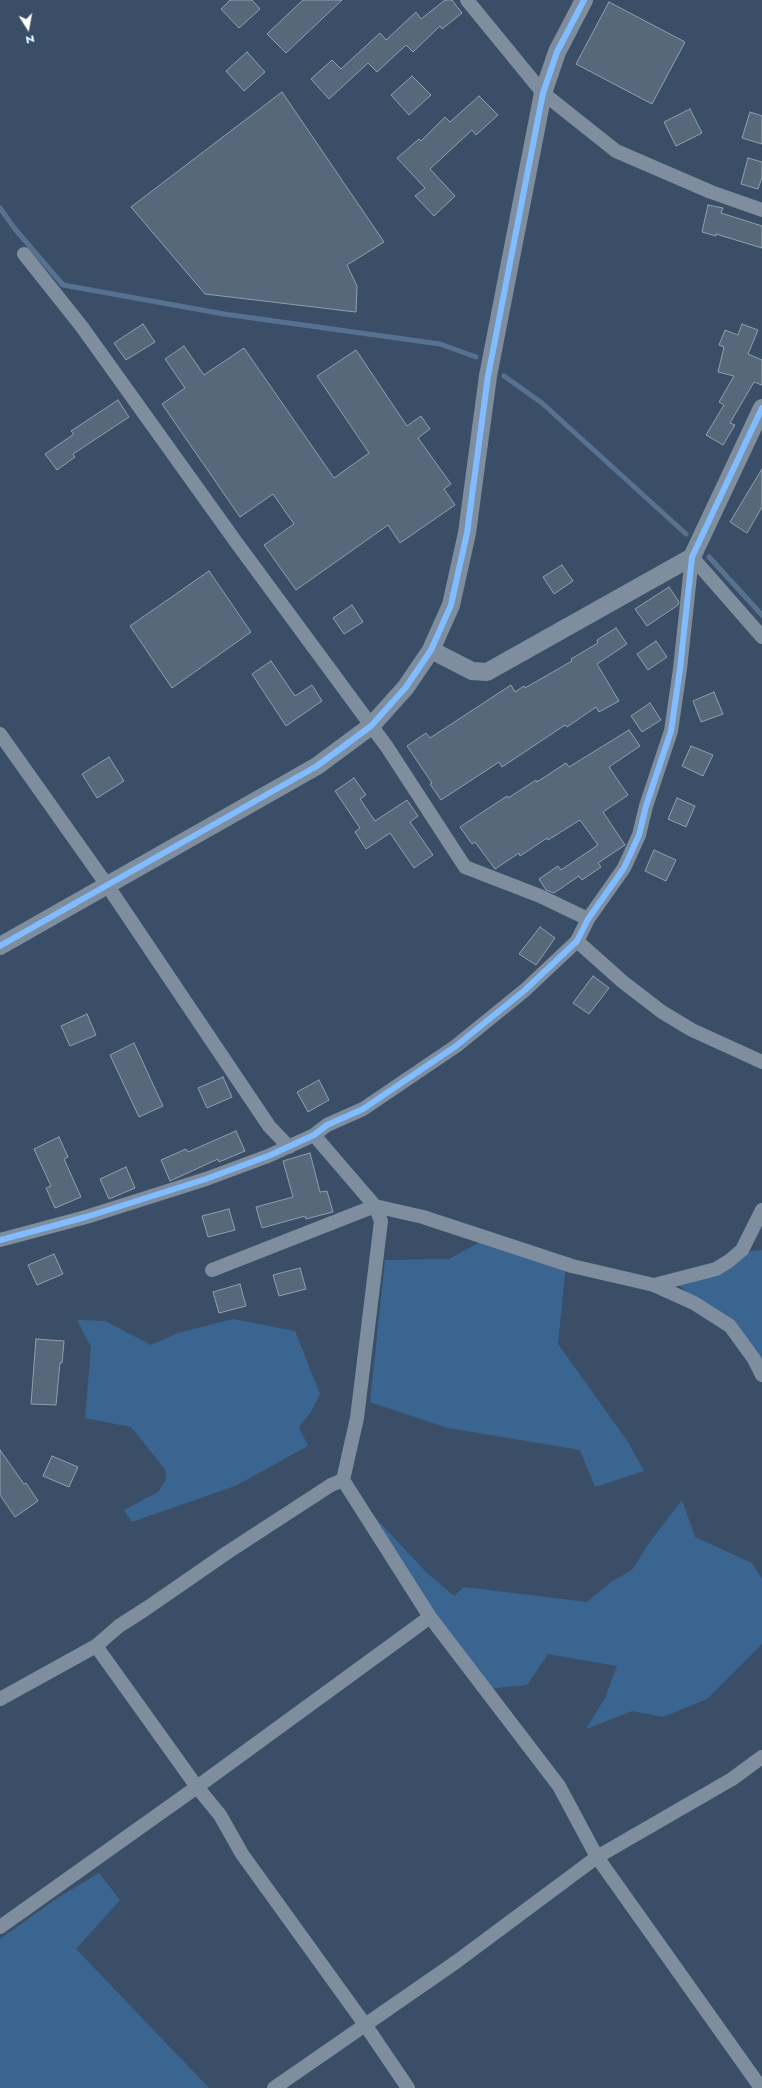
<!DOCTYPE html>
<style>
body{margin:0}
#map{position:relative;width:762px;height:2088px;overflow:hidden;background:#3a4f67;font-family:Jost,sans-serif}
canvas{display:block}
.north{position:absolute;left:8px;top:8px;width:40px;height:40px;-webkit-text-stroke:3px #274e7a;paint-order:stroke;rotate:169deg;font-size:11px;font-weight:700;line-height:16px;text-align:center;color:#fff}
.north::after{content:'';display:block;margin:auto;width:14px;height:18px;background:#fff;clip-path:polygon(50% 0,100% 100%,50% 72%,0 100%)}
</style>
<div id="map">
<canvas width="762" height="2088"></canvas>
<div class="north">N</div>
</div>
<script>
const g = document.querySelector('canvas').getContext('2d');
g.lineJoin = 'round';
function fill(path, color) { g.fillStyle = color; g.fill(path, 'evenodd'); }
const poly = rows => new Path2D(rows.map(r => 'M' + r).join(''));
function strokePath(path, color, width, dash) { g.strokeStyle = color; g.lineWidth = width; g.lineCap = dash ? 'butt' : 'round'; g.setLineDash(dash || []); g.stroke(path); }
fill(poly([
 [480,1242,566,1264,558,1344,628,1442,644,1471,595,1487,580,1450,448,1428,370,1402,385,1260,449,1259],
 [762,1250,762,1382,738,1337,673,1280,743,1252],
 [233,1319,295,1331,320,1394,311,1412,299,1427,308,1446,235,1486,132,1522,124,1510,158,1492,166,1480,165,1469,131,1427,85,1418,91,1347,77,1320,105,1321,151,1345,178,1333],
 [682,1500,695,1537,752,1563,762,1579,762,1644,707,1699,663,1717,632,1711,586,1729,605,1698,617,1666,548,1654,527,1685,485,1689,367,1509,428,1574,454,1596,464,1587,587,1602,611,1582,632,1570,649,1543],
 [99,1873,120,1900,76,1949,209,2088,0,2088,0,1939,56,1899]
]), '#3b6591');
strokePath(poly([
 [0,208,15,229,63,285,224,314,440,344,476,357],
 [504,376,542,403,686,534],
 [709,557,762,615]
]), '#577291', 5);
const building = poly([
 [230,0,252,0,260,9,239,28,221,9,230,0],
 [303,0,342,0,286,53,267,34,303,0],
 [445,0,452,0,462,13,442,29,440,26,413,52,406,45,377,72,368,63,329,99,311,79,332,60,341,69,380,33,386,40,416,12,421,19,445,0],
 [609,2,685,42,652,104,576,64,609,2],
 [247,52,265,72,244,91,226,71,247,52],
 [412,76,431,95,409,115,391,95,412,76],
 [282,92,384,242,347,265,357,286,356,312,205,294,131,207,282,92],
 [479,96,498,115,476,135,472,130,430,169,455,196,434,216,415,196,425,188,397,158,419,139,421,141,445,117,450,122,479,96],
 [690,109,702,133,676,146,664,122,690,109],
 [750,112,762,116,762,144,742,138,750,112],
 [748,158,762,162,762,177,758,189,741,184,748,158],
 [708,205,723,208,721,213,762,226,762,248,716,234,716,236,702,232,708,205],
 [143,324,155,342,126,360,114,343,143,324],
 [742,324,758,330,748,354,762,360,762,385,754,382,730,423,735,425,723,445,706,435,724,405,719,402,734,376,718,372,724,347,719,345,725,330,738,335,742,324],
 [184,346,204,375,244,348,334,478,369,453,317,376,356,350,407,426,421,416,430,429,418,438,451,484,444,489,455,505,400,543,388,525,296,590,264,545,294,524,273,494,240,517,162,404,185,388,165,359,184,346],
 [118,400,129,417,73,454,75,457,57,470,45,454,74,434,71,431,118,400],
 [762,469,762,507,747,533,730,522,762,469],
 [562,565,573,581,554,594,543,577,562,565],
 [209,571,251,632,172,688,130,626,209,571],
 [669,587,679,602,678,605,647,626,635,609,669,587],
 [352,605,363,622,344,634,333,618,352,605],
 [616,628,627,644,597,664,619,701,599,712,596,707,567,727,565,725,502,767,499,762,441,800,430,784,432,783,407,746,426,733,430,738,511,685,515,692,524,686,525,688,572,661,571,659,598,643,597,640,616,628],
 [656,641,667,657,648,670,637,654,656,641],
 [271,661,295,696,312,685,322,701,286,726,252,674,271,661],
 [714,692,723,714,701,722,693,701,714,692],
 [650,703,661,720,642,732,631,716,650,703],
 [629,730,640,746,609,767,628,795,603,812,625,845,598,863,601,867,582,880,579,876,554,893,546,890,539,879,558,866,561,870,598,845,580,820,548,840,547,838,520,856,519,853,495,869,475,842,472,844,460,827,507,796,508,798,536,780,537,782,566,763,569,767,629,730],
 [691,746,713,755,703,776,682,766,691,746],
 [109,757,124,781,97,798,82,774,109,757],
 [354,778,366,795,360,799,375,821,407,800,418,816,410,822,433,855,414,868,390,833,366,849,355,832,360,828,335,791,354,778],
 [677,798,695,806,686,827,668,819,677,798],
 [654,850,676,860,666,881,645,871,654,850],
 [540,927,555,938,536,965,519,954,540,927],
 [593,976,609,988,589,1014,573,1003,593,976],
 [87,1014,96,1035,70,1046,61,1026,87,1014],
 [134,1043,163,1106,139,1117,110,1055,134,1043],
 [223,1077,232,1097,207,1108,198,1088,223,1077],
 [319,1080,329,1100,308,1112,297,1092,319,1080],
 [236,1131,245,1151,219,1162,218,1159,170,1181,161,1160,186,1149,188,1152,236,1131],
 [59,1137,68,1157,64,1159,81,1197,55,1208,46,1188,51,1186,34,1149,59,1137],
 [310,1153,320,1192,327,1191,333,1212,306,1219,305,1216,262,1228,256,1207,293,1197,283,1161,310,1153],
 [126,1167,135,1188,109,1199,100,1179,126,1167],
 [229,1209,235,1230,208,1237,202,1216,229,1209],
 [54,1254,63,1274,37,1285,28,1265,54,1254],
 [300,1268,306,1289,279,1296,273,1275,300,1268],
 [240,1284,246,1306,219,1313,213,1292,240,1284],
 [36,1339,64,1341,62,1363,60,1363,56,1405,31,1404,36,1339],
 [0,1450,24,1484,26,1483,38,1501,15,1517,0,1495,0,1450],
 [52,1456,78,1467,69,1487,43,1476,52,1456]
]);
fill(building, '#57687b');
strokePath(building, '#919fad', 1);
strokePath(poly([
 [467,0,543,93,616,151,711,192,762,210],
 [24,254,82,327,236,542,387,747,465,867,540,896,588,919],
 [692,557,762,637],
 [0,734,107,885,269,1126,289,1147],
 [577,941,623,982,662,1012,692,1030,762,1062],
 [314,1135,375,1206,381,1221,357,1418,343,1480],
 [0,1240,86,1217,206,1179,268,1156,314,1135,327,1125,363,1109,456,1046,525,990,577,941,588,919,624,868,639,835,646,806,671,731,680,669,692,557],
 [212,1270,375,1206,423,1217,572,1266,654,1285,694,1303,730,1326,754,1359,762,1375],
 [654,1285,716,1269,729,1261,742,1250,762,1210],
 [96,1646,197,1787,220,1815,242,1854,366,2026,408,2088],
 [0,1699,96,1646,119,1626,147,1608,228,1552,331,1485,343,1480,430,1617,559,1786,597,1857,761,2088],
 [0,1927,197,1787,430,1617],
 [274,2088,456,1962,597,1857,732,1779,762,1757]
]), '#7e8e9e', 14);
strokePath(poly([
 [431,650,472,671,487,672,692,557,762,408],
 [0,946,317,766,371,726,406,687,431,650,451,605,467,533,488,376,543,93,557,52,584,0]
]), '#7e8e9e', 18);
strokePath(poly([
 [0,946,317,766,371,726,406,687,431,650,451,605,467,533,488,376,543,93,557,52,584,0],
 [0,1240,86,1217,206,1179,268,1156,314,1135,327,1125,363,1109,456,1046,525,990,577,941,588,919,624,868,639,835,646,806,671,731,680,669,692,557,762,408]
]), '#80bcff', 6);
</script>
